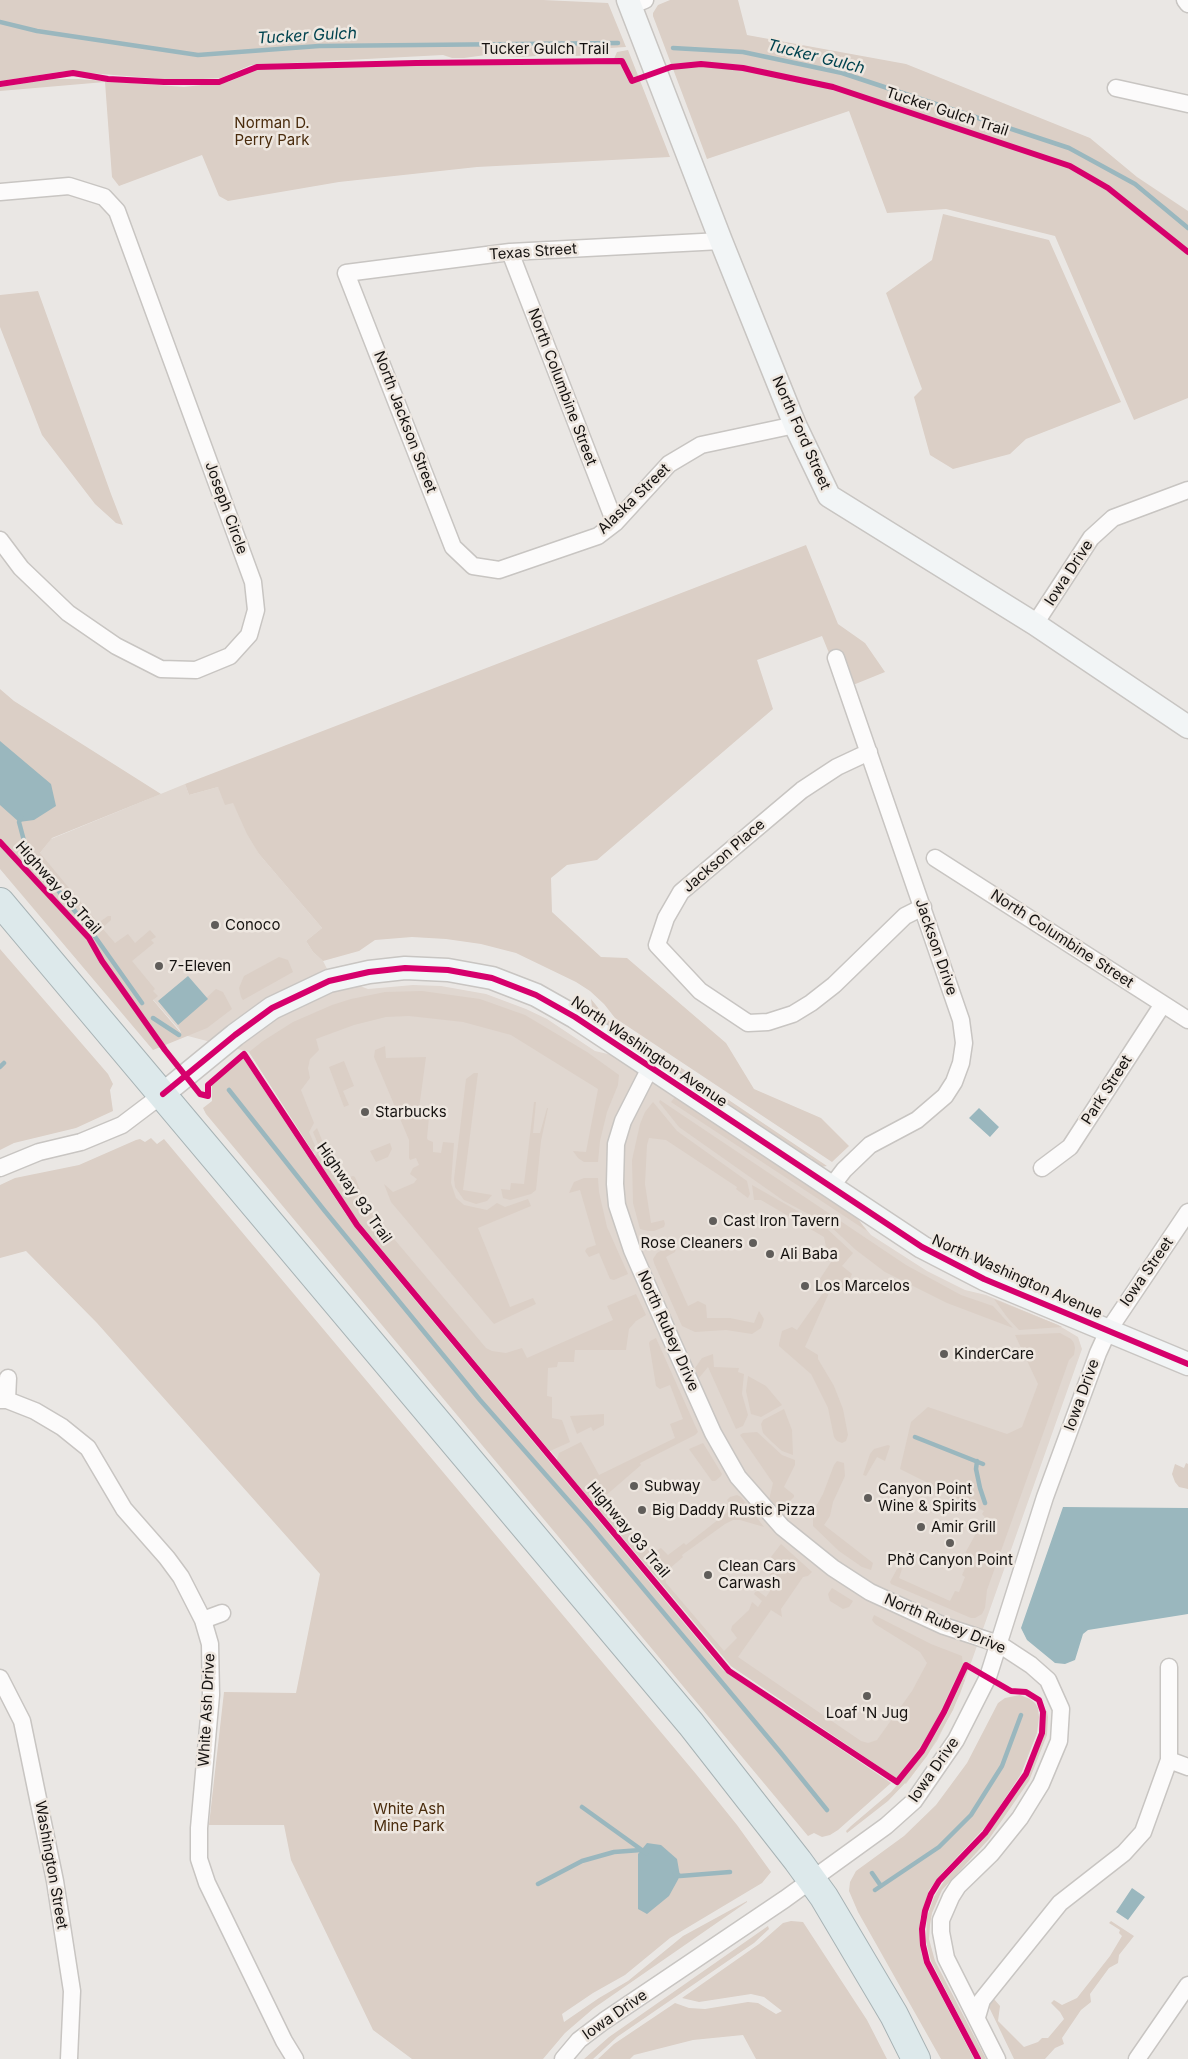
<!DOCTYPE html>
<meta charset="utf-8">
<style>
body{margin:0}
canvas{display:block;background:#eae7e4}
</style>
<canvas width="1188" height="2059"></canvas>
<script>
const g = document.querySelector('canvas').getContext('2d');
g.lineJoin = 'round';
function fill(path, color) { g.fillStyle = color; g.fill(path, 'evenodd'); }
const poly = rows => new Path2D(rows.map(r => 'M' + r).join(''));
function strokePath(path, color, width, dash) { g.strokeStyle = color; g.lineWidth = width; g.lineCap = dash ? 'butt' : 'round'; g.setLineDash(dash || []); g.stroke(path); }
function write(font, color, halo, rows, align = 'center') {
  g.font = font + ' Inter,sans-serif'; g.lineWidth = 5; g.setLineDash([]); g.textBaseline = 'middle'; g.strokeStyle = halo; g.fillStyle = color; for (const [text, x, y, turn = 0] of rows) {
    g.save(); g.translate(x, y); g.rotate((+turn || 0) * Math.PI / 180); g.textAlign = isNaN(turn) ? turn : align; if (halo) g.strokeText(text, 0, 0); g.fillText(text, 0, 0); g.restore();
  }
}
fill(poly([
 [185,784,189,795,218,787,233,802,259,854,322,928,306,941,313,952,323,961,338,990,357,985,368,989,413,985,441,986,486,994,526,1009,547,1019,595,1051,612,1055,857,1218,871,1235,927,1271,965,1290,986,1295,1058,1325,1078,1337,1082,1349,960,1694,937,1741,906,1784,731,1666,358,1221,249,1052,184,1035,33,862,51,839]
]), '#e0d7d0');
fill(poly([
 [0,0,543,0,608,3,626,47,610,48,609,55,572,56,560,50,536,56,523,57,506,56,500,53,464,58,452,58,443,55,251,65,221,78,202,79,163,79,65,71,0,81],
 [670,0,738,0,747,35,906,64,1090,138,1137,177,1188,211,1188,398,1134,420,1055,236,946,209,887,213,849,111,707,159,653,16,653,13,658,5],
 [628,50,670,157,477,167,339,182,228,201,219,196,202,155,119,186,112,177,105,82,0,91,0,87,53,79,79,79,184,87,228,82,257,70,363,66,613,61,617,52],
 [943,214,1049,240,1121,402,1026,439,1010,454,953,469,930,455,914,397,922,389,886,293,932,260],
 [38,291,111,494,123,525,116,523,95,504,42,435,0,327,0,295],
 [806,545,838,624,865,643,885,672,853,685,831,658,822,636,757,660,773,709,597,860,567,865,551,878,552,912,601,957,627,958,726,1043,754,1089,821,1118,849,1146,832,1162,615,1018,604,1004,590,991,576,982,516,953,481,944,446,939,412,937,375,940,359,951,323,961,313,952,306,941,322,928,259,854,247,834,233,803,225,805,218,787,189,795,185,784],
 [0,689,14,701,161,794,52,838,40,853,98,923,108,916,111,916,111,920,102,928,115,943,128,934,135,943,150,930,156,937,151,940,154,943,132,961,155,989,153,991,158,996,153,1000,181,1033,178,1024,216,989,223,992,232,1009,207,1028,153,1050,0,869],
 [0,949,108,1074,113,1084,110,1090,113,1111,76,1128,14,1143,0,1150],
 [279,957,288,960,293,972,243,1000,241,997,239,988,244,976],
 [422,991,480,999,525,1015,587,1052,619,1075,618,1085,607,1112,600,1141,598,1162,584,1162,578,1158,573,1151,586,1152,598,1089,511,1035,463,1022,409,1016,386,1017,354,1025,316,1039,319,1050,310,1059,308,1068,310,1078,301,1090,314,1123,309,1132,316,1148,313,1152,249,1052,263,1041,293,1022,332,1005,351,999,385,992],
 [591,999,608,1020,686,1071,683,1076,593,1016],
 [385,1046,386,1058,426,1057,418,1116,429,1117,427,1138,428,1140,433,1142,433,1152,441,1153,443,1142,454,1143,451,1183,456,1198,464,1205,487,1210,497,1203,505,1207,528,1199,531,1206,478,1228,510,1307,533,1298,536,1304,494,1324,391,1202,384,1184,393,1192,414,1183,417,1179,410,1174,413,1168,419,1165,416,1158,410,1160,409,1158,409,1140,374,1057,375,1050],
 [243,1058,345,1213,360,1234,723,1670,891,1783,838,1830,830,1835,822,1837,814,1833,808,1836,206,1114,203,1108,212,1101,212,1084],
 [344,1061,354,1086,343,1091,349,1105,344,1107,329,1067],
 [474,1073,478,1073,463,1190,492,1195,487,1201,476,1204,464,1200,455,1187,454,1179,466,1079],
 [690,1074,827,1166,821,1167,810,1161,812,1159,806,1155,804,1156,687,1079],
 [675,1097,857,1218,867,1231,671,1102],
 [660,1100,906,1265,961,1295,993,1306,1013,1328,947,1303,885,1272,856,1250,829,1225,784,1201,679,1127,659,1102],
 [534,1102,536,1102,533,1133,540,1133,547,1108,548,1108,541,1141,536,1190,531,1194,510,1200,503,1198,501,1189,510,1190,511,1183,524,1184],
 [653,1102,677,1131,747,1181,750,1194,748,1198,736,1189,737,1187,666,1140,649,1138,647,1145,645,1184,651,1223,664,1220,665,1224,664,1227,654,1231,648,1231,640,1229,633,1203,632,1160,640,1124,645,1112],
 [317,1128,337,1176,342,1179,353,1176,355,1177,365,1202,373,1214,486,1348,492,1351,506,1353,522,1348,527,1358,613,1320,607,1306,636,1294,646,1315,636,1321,629,1329,626,1350,575,1350,574,1362,558,1362,557,1367,548,1368,547,1396,552,1397,552,1418,562,1420,570,1442,550,1451,358,1221,315,1156,320,1149,313,1132],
 [151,1138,157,1144,164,1139,696,1774,737,1825,771,1872,762,1883,670,1938,625,1975,593,1993,562,2014,564,2022,599,1998,628,1981,683,1936,747,1901,747,1902,594,2008,565,2033,543,2059,412,2059,373,2030,291,1860,284,1825,209,1825,224,1692,296,1693,320,1574,97,1323,26,1251,0,1258,0,1185,15,1178,79,1165,136,1140,140,1139,145,1142],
 [390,1143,392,1149,388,1157,376,1162,370,1151],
 [584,1178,598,1178,599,1192,607,1227,628,1274,614,1280,610,1279,599,1253,589,1257,585,1251,587,1248,596,1245,580,1190,569,1193,574,1182],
 [752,1185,824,1226,853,1253,842,1266,852,1274,846,1288,841,1289,832,1286,805,1347,818,1355,818,1359,834,1386,843,1409,848,1435,846,1441,842,1443,837,1441,834,1437,828,1408,811,1374,779,1346,779,1344,782,1331,792,1327,797,1330,823,1293,814,1288,835,1256,826,1247,824,1237,761,1200,754,1200],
 [669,1246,676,1249,675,1252,666,1257,688,1306,698,1301,706,1305,707,1318,730,1318,754,1323,759,1311,764,1319,761,1328,752,1334,726,1330,695,1332,682,1326,654,1263,653,1259,657,1253],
 [994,1299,1058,1325,1062,1327,1019,1330,1007,1317],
 [1060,1333,1071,1339,1074,1343,1075,1348,1074,1355,1069,1360,1044,1431,987,1590,985,1608,982,1614,975,1618,971,1618,891,1584,890,1582,897,1569,901,1567,902,1569,899,1578,950,1601,955,1591,959,1592,965,1577,962,1575,969,1560,963,1557,985,1517,982,1514,984,1511,900,1469,911,1422,928,1407,1007,1434,1022,1427,1038,1384,1015,1335],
 [656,1338,698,1432,695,1435,640,1463,641,1465,604,1497,651,1554,661,1548,668,1555,684,1543,686,1545,733,1508,727,1500,730,1497,737,1495,741,1497,764,1527,740,1520,733,1520,725,1524,682,1555,683,1557,669,1569,665,1577,666,1583,724,1651,737,1638,731,1630,732,1626,749,1610,752,1602,758,1607,762,1601,754,1594,755,1592,758,1591,766,1597,777,1581,770,1575,766,1568,771,1557,781,1544,812,1572,808,1576,803,1577,781,1609,782,1617,771,1610,738,1657,861,1741,868,1743,877,1740,912,1691,927,1663,920,1652,875,1624,872,1620,874,1615,931,1644,962,1656,963,1666,954,1681,935,1723,924,1741,896,1778,731,1666,557,1460,559,1453,581,1442,599,1475,675,1438,670,1424,683,1419,670,1385,660,1389,656,1386,649,1343,650,1341],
 [713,1354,714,1367,739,1368,738,1372,744,1374,742,1394,748,1415,743,1426,736,1429,708,1367,698,1379,696,1374,695,1368,702,1358],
 [748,1376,766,1386,782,1405,761,1417,751,1414,746,1391],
 [784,1409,792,1430,793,1455,782,1451,772,1442,763,1433,761,1424,763,1420],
 [604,1414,604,1425,593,1431,591,1427,577,1434,570,1416],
 [757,1432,782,1455,795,1460,795,1465,784,1487,794,1495,794,1497,786,1505,779,1507,773,1505,769,1500,773,1483,740,1435,743,1433],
 [703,1443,722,1474,721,1476,715,1481,712,1481,689,1449],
 [888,1445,890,1446,885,1461,877,1457,866,1476,863,1475,870,1454,874,1449],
 [837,1461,844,1463,845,1476,833,1502,830,1516,824,1525,873,1563,871,1570,862,1567,839,1551,813,1526,813,1512,823,1494,834,1465],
 [1186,1463,1188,1464,1188,1489,1179,1487,1175,1482,1172,1474,1175,1464,1184,1468],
 [832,1588,853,1601,849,1607,843,1609,830,1601,828,1594],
 [963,1679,965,1680,953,1710,927,1756,910,1778,888,1801,847,1833,846,1831,851,1826,891,1792,922,1756,945,1719],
 [1020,1695,1030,1699,1035,1703,1038,1708,1039,1717,1037,1733,1021,1774,988,1824,942,1873,929,1890,920,1919,921,1951,924,1963,974,2059,941,2059,858,1912,849,1891,850,1882,856,1871,904,1836,936,1805,967,1763,998,1703,1005,1698],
 [1045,1711,1047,1711,1048,1717,1047,1735,1029,1781,989,1839,942,1890,932,1913,930,1925,929,1939,935,1961,986,2059,981,2059,931,1961,926,1941,927,1917,934,1897,944,1881,987,1835,1026,1778,1044,1733],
 [791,1921,803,1922,867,2020,887,2059,756,2059,743,2035,693,2040,634,2055,630,2059,598,2059,614,2044,675,2003,689,2008,705,2009,748,2002,758,2003,776,2014,782,2011,764,1997,751,1994,699,2002,682,1998,759,1944,783,1923],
 [1111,1921,1134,1936,1119,1955,1118,1963,1109,1968,1090,1994,1091,2002,1081,2010,1062,2038,1064,2044,1055,2048,1045,2059,1014,2059,988,2005,994,1999,1000,2006,998,2021,1024,2047,1038,2042,1042,2038,1048,2038,1064,2019,1060,2012,1051,2003,1054,2000,1062,2005,1077,1998,1110,1956,1122,1936,1119,1933,1120,1930,1109,1923],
 [768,1926,769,1929,754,1943,617,2037,593,2059,584,2059,609,2037]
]), '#dbcfc6');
fill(poly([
 [0,741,51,784,56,806,34,820,19,822,0,805],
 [188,976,208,999,178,1025,158,1001],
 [979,1108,999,1127,990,1137,969,1118],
 [1063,1507,1188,1508,1188,1614,1088,1630,1083,1634,1075,1660,1065,1664,1055,1663,1027,1640,1021,1628],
 [647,1843,661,1845,677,1859,680,1876,669,1896,647,1914,638,1909,638,1854],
 [1132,1888,1145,1897,1128,1920,1116,1912]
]), '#9ab7be');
strokePath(poly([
 [0,22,37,31,198,55,319,46,618,43],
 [673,48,743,52,842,73,1069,148,1135,184,1188,228],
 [21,817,19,822,27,852,91,931,142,1003],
 [153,1018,179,1035],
 [0,1067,4,1063],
 [229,1090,324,1210,480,1400,590,1525,781,1753,827,1810],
 [915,1437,983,1464],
 [977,1461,976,1469,980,1488,985,1503],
 [582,1807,646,1853],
 [675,1873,680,1876,730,1872],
 [872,1873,881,1886],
 [538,1884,582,1861,614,1852,641,1850],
 [875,1890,939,1847,971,1815,1002,1766,1021,1715]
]), '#9ab7be', 4.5);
const street = poly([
 [1185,0,1188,4],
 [630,6,645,0],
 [1116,88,1188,104],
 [0,192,69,186,104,197,117,211,253,582,256,610,249,635,230,656,196,670,161,669,116,646,68,613,21,568,0,540],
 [721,241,510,252,346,273,453,547,473,566,499,570,598,536,615,523,669,464,701,445,795,425],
 [510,252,615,523],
 [1035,624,1091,538,1113,518,1188,490],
 [869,752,837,767,802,790,681,892,666,918,657,945,700,991,748,1023,768,1022,793,1014,811,1003,834,985,905,916,923,907],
 [935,858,1188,1020],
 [650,1068,623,1121,616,1144,615,1184,617,1205,632,1250,671,1339,713,1433,738,1477,782,1527,833,1568,870,1592,944,1626,999,1644,1031,1665,1048,1680,1061,1709,1059,1741,1041,1784,1020,1818,991,1854,958,1886,951,1897,941,1920,941,1932,946,1958,997,2059],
 [0,1168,39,1152,81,1142,122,1125,163,1094],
 [1042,1168,1070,1147,1163,1004],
 [831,1187,844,1170,870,1145,917,1120,945,1096,954,1082,961,1063,964,1043,961,1020,836,658],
 [0,1400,7,1400,35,1411,62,1427,88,1448,124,1509,167,1558,181,1577,203,1620,210,1644,211,1695,199,1828,199,1859,207,1883,284,2041,295,2059],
 [7,1400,8,1378],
 [203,1620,222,1613],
 [0,1678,22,1721,55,1881,72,1991,69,2059],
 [1169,1760,1188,1767],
 [977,2017,982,2000,1060,1903,1124,1853,1143,1832,1169,1760,1169,1667],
 [563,2059,579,2040,604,2021,785,1899,886,1826,914,1801,956,1740,988,1677,1045,1497,1098,1353,1108,1331,1188,1212],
 [1137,2059,1188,1985]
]);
const secondary = poly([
 [628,0,721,241,795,425,829,496,1035,624,1188,727],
 [163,1094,235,1035,272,1008,329,981,369,972,405,968,448,970,492,978,536,995,575,1017,922,1247,984,1279,1188,1364]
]);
const highway = poly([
 [0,902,691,1724,798,1861,824,1897,894,2015,916,2059]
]);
strokePath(street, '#c8c5c2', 19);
strokePath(secondary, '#c8c5c2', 25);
strokePath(highway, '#a8b3b5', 30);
strokePath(street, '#fcfbfb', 16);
strokePath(secondary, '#f2f5f6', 22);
strokePath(highway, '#dde9eb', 28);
strokePath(poly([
 [0,84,73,73,108,79,164,82,219,82,257,67,416,63,622,61,632,81,671,67,701,64,743,68,833,87,1070,166,1108,188,1188,252],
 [0,842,89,938,102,961,165,1050,200,1094,208,1096,208,1085,244,1054,357,1225,729,1671,897,1782,922,1751,944,1712,966,1665,1011,1691,1026,1692,1039,1700,1043,1712,1042,1733,1026,1774,985,1833,939,1881,931,1894,925,1911,922,1929,923,1945,927,1962,978,2059],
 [163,1094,235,1035,272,1008,329,981,369,972,405,968,448,970,492,978,536,995,575,1017,922,1247,984,1279,1188,1364]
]), '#d6006c', 6);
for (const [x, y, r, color] of [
 [215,925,5,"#605d5a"],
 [159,966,5,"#605d5a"],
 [365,1112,5,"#605d5a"],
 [713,1221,5,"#605d5a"],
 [753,1243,5,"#605d5a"],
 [770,1254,5,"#605d5a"],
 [805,1286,5,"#605d5a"],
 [944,1354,5,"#605d5a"],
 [634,1486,5,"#605d5a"],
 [868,1498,5,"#605d5a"],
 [642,1510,5,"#605d5a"],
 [921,1527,5,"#605d5a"],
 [950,1543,5,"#605d5a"],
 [708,1575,5,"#605d5a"],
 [867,1696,5,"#605d5a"]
]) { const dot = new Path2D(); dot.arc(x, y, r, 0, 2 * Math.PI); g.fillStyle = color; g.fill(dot); strokePath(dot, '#eee7e0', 2); }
write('15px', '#151210', '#eee7e0', [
 ["Tucker Gulch Trail",545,49],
 ["Tucker Gulch Trail",947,112,18],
 ["Texas Street",533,252,-4],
 ["North Columbine Street",562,387,69],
 ["North Jackson Street",405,422,69],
 ["North Ford Street",801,433,66],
 ["Alaska Street",634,499,-44],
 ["Joseph Circle",226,508,70],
 ["Iowa Drive",1069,573,-57],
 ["Jackson Place",724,856,-41],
 ["Highway 93 Trail",58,888,48],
 ["North Columbine Street",1062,939,33],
 ["Jackson Drive",936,947,71],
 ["North Washington Avenue",649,1052,34],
 ["Park Street",1107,1090,-57],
 ["Highway 93 Trail",354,1193,55],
 ["Iowa Street",1147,1272,-55],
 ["North Washington Avenue",1017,1277,24],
 ["North Rubey Drive",668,1331,66],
 ["Iowa Drive",1082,1395,-70],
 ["Highway 93 Trail",628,1530,50],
 ["North Rubey Drive",945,1624,23],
 ["White Ash Drive",207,1710,-87],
 ["Iowa Drive",934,1770,-55],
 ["Washington Street",51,1865,80],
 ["Iowa Drive",615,2015,-35]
]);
write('15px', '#4a2c0d', '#eee7e0', [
 ["Norman D.",272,123],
 ["Perry Park",272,140],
 ["White Ash",409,1809],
 ["Mine Park",409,1826]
]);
write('15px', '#151210', '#eee7e0', [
 ["Conoco",225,925],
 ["7-Eleven",169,966],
 ["Starbucks",375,1112],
 ["Cast Iron Tavern",723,1221],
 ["Rose Cleaners",743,1243,"right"],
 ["Ali Baba",780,1254],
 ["Los Marcelos",815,1286],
 ["KinderCare",954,1354],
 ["Subway",644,1486],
 ["Canyon Point",878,1489],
 ["Wine & Spirits",878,1506],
 ["Big Daddy Rustic Pizza",652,1510],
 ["Amir Grill",931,1527],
 ["Phở Canyon Point",950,1560,"center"],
 ["Clean Cars",718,1566],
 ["Carwash",718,1583],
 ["Loaf 'N Jug",867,1713,"center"]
], 'left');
write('italic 16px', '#00434f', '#eee7e0', [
 ["Tucker Gulch",307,36,-3],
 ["Tucker Gulch",816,57,14]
]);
</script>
